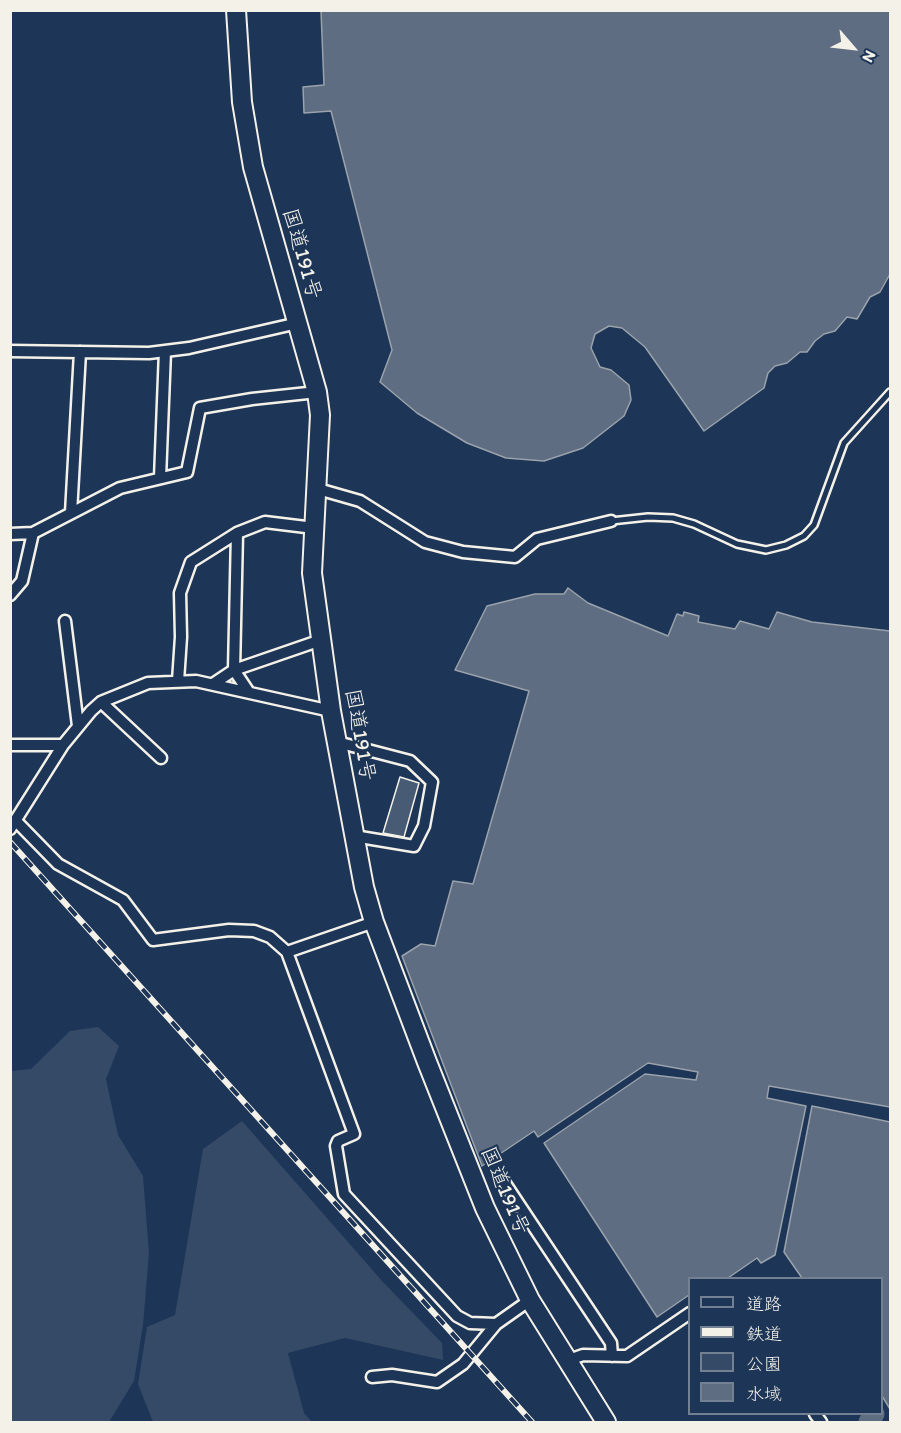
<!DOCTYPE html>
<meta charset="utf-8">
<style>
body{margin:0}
#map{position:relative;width:901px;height:1433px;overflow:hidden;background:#1d3557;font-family:Itim,"Klee One",sans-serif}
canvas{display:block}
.frame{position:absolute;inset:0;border:12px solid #f4f1e8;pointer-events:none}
.legend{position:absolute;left:688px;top:1277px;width:195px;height:138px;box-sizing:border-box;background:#1d3557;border:2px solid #738091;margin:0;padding:8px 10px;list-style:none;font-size:18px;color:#f4f1e8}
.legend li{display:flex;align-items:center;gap:12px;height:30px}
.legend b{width:30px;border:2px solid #738091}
.north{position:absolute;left:823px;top:18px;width:60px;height:60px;-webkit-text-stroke:4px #1d3557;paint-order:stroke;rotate:118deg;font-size:16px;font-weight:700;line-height:24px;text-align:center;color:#f4f1e8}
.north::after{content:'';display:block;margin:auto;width:21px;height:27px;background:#f4f1e8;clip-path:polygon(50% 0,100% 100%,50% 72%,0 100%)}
</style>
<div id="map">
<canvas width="901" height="1433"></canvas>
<div class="frame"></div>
<ul class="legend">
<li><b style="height:8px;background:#1d3557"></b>道路</li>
<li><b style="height:8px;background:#f4f1e8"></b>鉄道</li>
<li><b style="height:16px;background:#354a67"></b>公園</li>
<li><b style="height:16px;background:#5e6d82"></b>水域</li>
</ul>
<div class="north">N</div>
</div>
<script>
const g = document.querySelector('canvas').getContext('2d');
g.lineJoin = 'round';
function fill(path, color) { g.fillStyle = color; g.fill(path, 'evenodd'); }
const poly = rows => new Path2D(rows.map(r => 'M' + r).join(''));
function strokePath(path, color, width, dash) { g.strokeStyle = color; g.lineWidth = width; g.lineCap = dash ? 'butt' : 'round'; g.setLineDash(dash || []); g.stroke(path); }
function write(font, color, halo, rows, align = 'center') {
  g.font = font + ' Itim,"Klee One",sans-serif'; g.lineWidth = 4.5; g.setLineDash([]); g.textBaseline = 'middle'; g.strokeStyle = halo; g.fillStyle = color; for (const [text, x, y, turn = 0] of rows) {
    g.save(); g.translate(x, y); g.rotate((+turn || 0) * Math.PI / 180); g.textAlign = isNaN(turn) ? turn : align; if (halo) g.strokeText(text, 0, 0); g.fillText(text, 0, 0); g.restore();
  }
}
fill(poly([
 [98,1027,119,1046,106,1079,118,1135,143,1176,149,1253,143,1325,134,1381,109,1422,11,1422,11,1071,31,1069,70,1031],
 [242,1121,383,1282,442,1343,443,1360,345,1338,288,1353,304,1413,312,1422,153,1422,138,1384,147,1327,175,1315,203,1149]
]), '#354a67');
const water = poly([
 [321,11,890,11,890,274,880,292,870,297,857,319,847,317,835,331,824,334,815,341,807,352,800,352,787,363,775,366,768,373,764,388,704,431,645,347,622,328,609,326,595,334,591,348,600,367,611,370,629,385,631,400,624,416,583,448,544,461,506,458,467,443,417,413,380,382,392,350,331,111,304,113,303,87,324,85,321,11],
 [568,588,588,603,668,636,677,614,683,616,684,612,699,616,698,622,735,629,740,621,769,629,777,612,812,622,890,631,890,1107,769,1086,767,1098,806,1106,775,1255,761,1263,757,1258,728,1278,690,1278,689,1295,657,1317,544,1143,645,1074,696,1080,698,1072,648,1063,538,1137,534,1131,482,1166,402,956,421,944,435,946,453,881,473,884,529,691,455,670,487,606,535,594,564,594,568,588],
 [812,1106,890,1122,890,1409,882,1396,882,1278,802,1278,784,1252,812,1106]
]);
fill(water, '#5e6d82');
strokePath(water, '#9aa2ab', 1.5);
strokePath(poly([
 [869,1422,874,1414]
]), '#5e6d82', 21);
const building = poly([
 [400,777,419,783,404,837,383,833,400,777]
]);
fill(building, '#485b74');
strokePath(building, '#f4f1e8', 1.5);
const lane = poly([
 [611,521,648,517,673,518,694,524,737,544,766,550,786,545,804,536,814,525,844,443,890,392]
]);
const street = poly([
 [10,351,149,353,189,348,298,323],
 [160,478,165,351],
 [318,489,360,501,425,542,463,552,515,557,537,539,611,521],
 [71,513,80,352],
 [10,534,33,533,120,488,187,472,200,408,252,399,317,392],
 [10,595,22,581,33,533],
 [65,621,78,726],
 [178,681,181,637,180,593,191,562,237,533,265,522,314,528],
 [213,684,234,670,237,533],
 [248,691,234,670,321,640],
 [101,702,161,758],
 [337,742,410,761,432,782,424,826,414,846,354,836],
 [10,745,63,745],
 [16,821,58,864,123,900,153,940,229,930,254,931,270,937,287,952,374,922],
 [10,829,63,745,91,711,101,702,148,683,196,681,331,711],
 [287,952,354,1134,338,1141,336,1146,344,1194,457,1316,470,1323,496,1324,530,1300],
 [504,1182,611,1343,612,1356],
 [566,1361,583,1355,627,1356,690,1313],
 [372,1377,392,1375,437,1382,463,1364,496,1324],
 [815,1414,821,1422]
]);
const highway = poly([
 [236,10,242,102,253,167,317,392,320,415,312,573,331,711,364,887,374,922,427,1062,485,1208,530,1300,606,1422]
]);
strokePath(lane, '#f4f1e8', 10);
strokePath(street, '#f4f1e8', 15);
strokePath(highway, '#f4f1e8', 22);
strokePath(lane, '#1d3557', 5);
strokePath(street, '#1d3557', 10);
strokePath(highway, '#1d3557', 18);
const rail = poly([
 [10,842,532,1422]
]);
strokePath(rail, '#f4f1e8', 6);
strokePath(rail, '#1d3557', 4, [11]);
write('21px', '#f4f1e8', '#1d3557', [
 ["国道191号",301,254,74],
 ["国道191号",359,735,80],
 ["国道191号",504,1191,67]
]);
</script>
